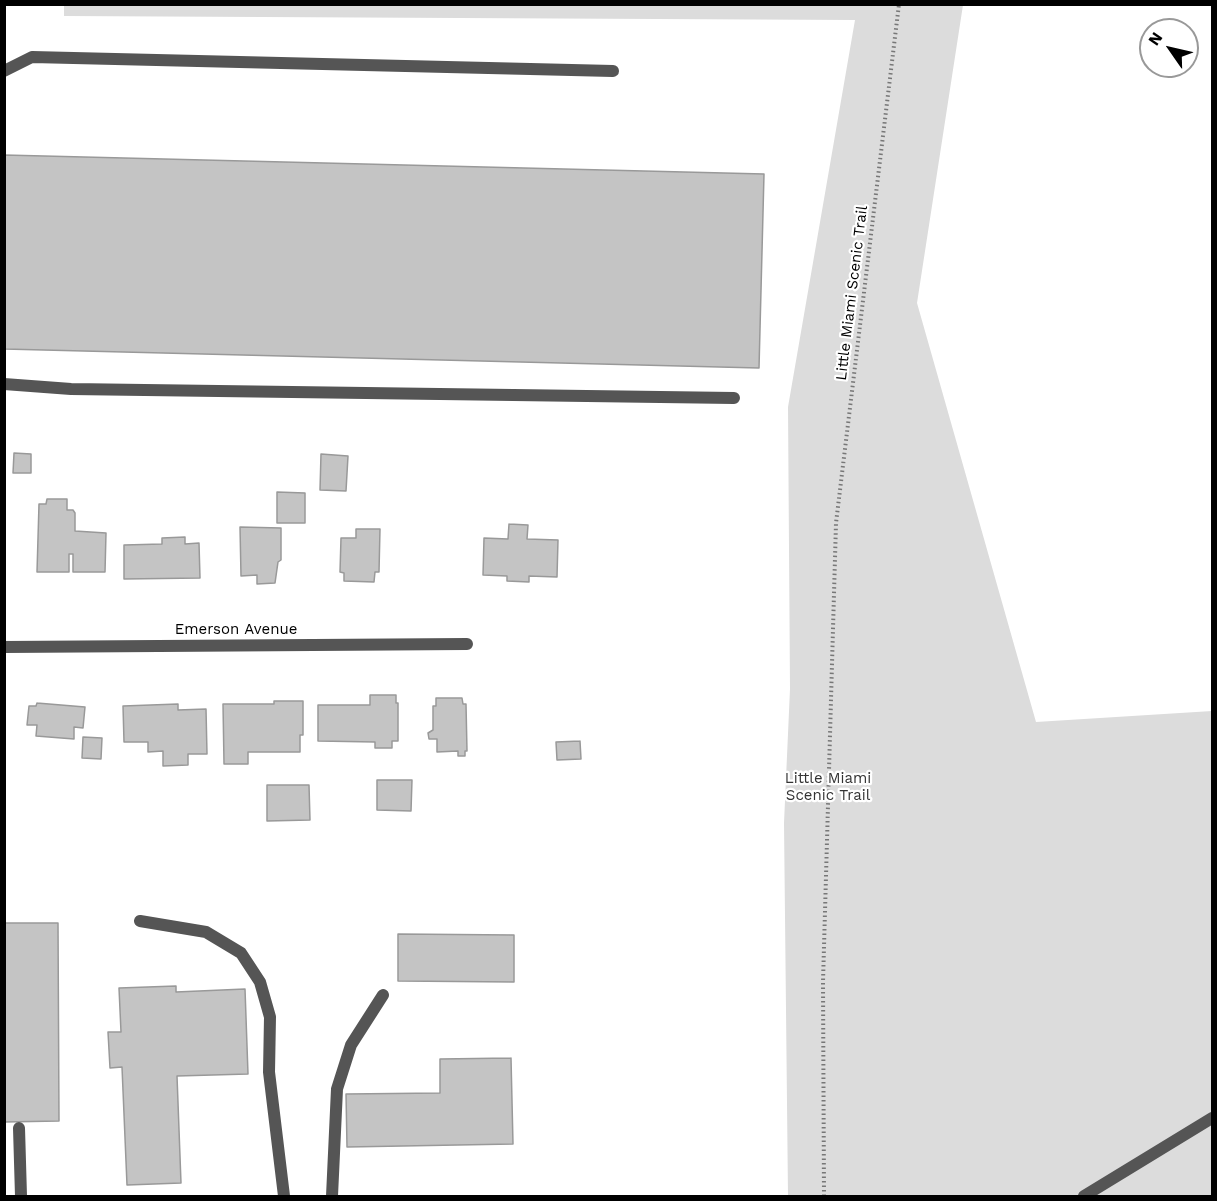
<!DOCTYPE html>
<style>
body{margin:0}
#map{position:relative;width:1217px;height:1201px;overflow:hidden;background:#fff;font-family:"Work Sans",sans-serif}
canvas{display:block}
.frame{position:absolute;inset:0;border:6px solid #000;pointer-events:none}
.north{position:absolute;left:1139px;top:18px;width:60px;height:60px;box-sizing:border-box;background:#fff;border:2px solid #999;border-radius:50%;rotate:304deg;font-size:16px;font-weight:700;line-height:24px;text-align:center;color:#000}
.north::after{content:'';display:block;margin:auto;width:21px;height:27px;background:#000;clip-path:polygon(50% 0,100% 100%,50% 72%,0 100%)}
</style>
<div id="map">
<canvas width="1217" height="1201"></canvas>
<div class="frame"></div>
<div class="north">N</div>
</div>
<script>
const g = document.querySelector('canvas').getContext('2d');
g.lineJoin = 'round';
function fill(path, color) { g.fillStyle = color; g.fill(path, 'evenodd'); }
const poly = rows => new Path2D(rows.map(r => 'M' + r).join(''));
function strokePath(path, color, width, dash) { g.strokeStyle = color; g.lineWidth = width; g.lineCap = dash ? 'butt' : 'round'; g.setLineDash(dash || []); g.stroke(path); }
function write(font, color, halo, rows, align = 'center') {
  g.font = font + ' "Work Sans",sans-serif'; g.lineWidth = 4.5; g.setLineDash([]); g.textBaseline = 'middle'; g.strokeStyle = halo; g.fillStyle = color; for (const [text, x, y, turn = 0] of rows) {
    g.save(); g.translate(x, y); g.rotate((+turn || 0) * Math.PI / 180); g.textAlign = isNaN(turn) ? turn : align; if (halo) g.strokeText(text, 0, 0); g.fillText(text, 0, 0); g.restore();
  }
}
fill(poly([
 [64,5,963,5,917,303,1036,722,1212,711,1212,1196,788,1196,784,823,790,689,788,407,855,20,64,16]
]), '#dcdcdc');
const building = poly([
 [4,155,764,174,759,368,4,349,4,155],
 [14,453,31,454,31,473,13,473,14,453],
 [321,454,348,456,346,491,320,490,321,454],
 [277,492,305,493,305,523,277,523,277,492],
 [47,499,67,499,67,510,73,510,75,513,75,531,106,533,105,572,73,572,73,554,69,554,69,572,37,572,39,504,46,504,47,499],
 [509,524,528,525,527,539,558,540,557,577,529,576,529,582,507,581,507,576,483,575,484,538,508,539,509,524],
 [240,527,281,528,281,560,278,562,275,583,257,584,257,575,241,576,240,527],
 [356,529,380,529,379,572,375,572,374,582,344,581,344,573,340,572,341,538,356,538,356,529],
 [185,537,185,544,199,543,200,578,124,579,124,545,162,544,162,538,185,537],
 [370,695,396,695,396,703,398,703,398,741,392,741,392,748,375,748,375,742,318,741,318,705,370,705,370,695],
 [436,698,462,698,463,704,466,704,467,751,465,751,465,756,458,756,458,751,437,752,437,739,429,739,428,733,433,730,433,706,436,706,436,698],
 [274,701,303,701,303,735,300,735,300,752,248,752,248,764,224,764,223,704,274,704,274,701],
 [37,703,85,707,83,728,74,727,74,739,36,736,37,725,27,725,29,706,36,706,37,703],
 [178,704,178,710,206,709,207,754,188,754,188,765,163,766,163,751,148,752,148,742,124,742,123,706,178,704],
 [83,737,102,738,101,759,82,758,83,737],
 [580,741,581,759,557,760,556,742,580,741],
 [377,780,412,780,411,811,377,810,377,780],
 [267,785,309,785,310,820,267,821,267,785],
 [4,923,58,923,59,1121,4,1122,4,923],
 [398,934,514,935,514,982,398,981,398,934],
 [176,986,176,992,245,989,248,1074,177,1076,181,1183,127,1185,122,1067,110,1068,108,1032,121,1032,119,988,176,986],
 [511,1058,513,1144,347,1147,346,1094,440,1093,440,1059,511,1058]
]);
fill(building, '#c4c4c4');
strokePath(building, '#999', 1.5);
strokePath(poly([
 [824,1196,823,982,836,523,899,4]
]), '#777', 4, [1.5, 3]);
strokePath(poly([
 [4,71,32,57,613,71],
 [4,384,71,389,734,398],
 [140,921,206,932,241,953,260,982,270,1017,269,1072,284,1196],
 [19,1128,21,1196],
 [332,1196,337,1089,351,1045,383,995]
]), '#555', 12);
strokePath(poly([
 [4,647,467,644]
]), '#555', 12);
strokePath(poly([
 [1084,1196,1212,1118]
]), '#555', 12);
write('15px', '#000', '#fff', [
 ["Little Miami Scenic Trail",852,293,-83],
 ["Emerson Avenue",236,630]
]);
write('15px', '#333', '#fff', [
 ["Little Miami",828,779],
 ["Scenic Trail",828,796]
]);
</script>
